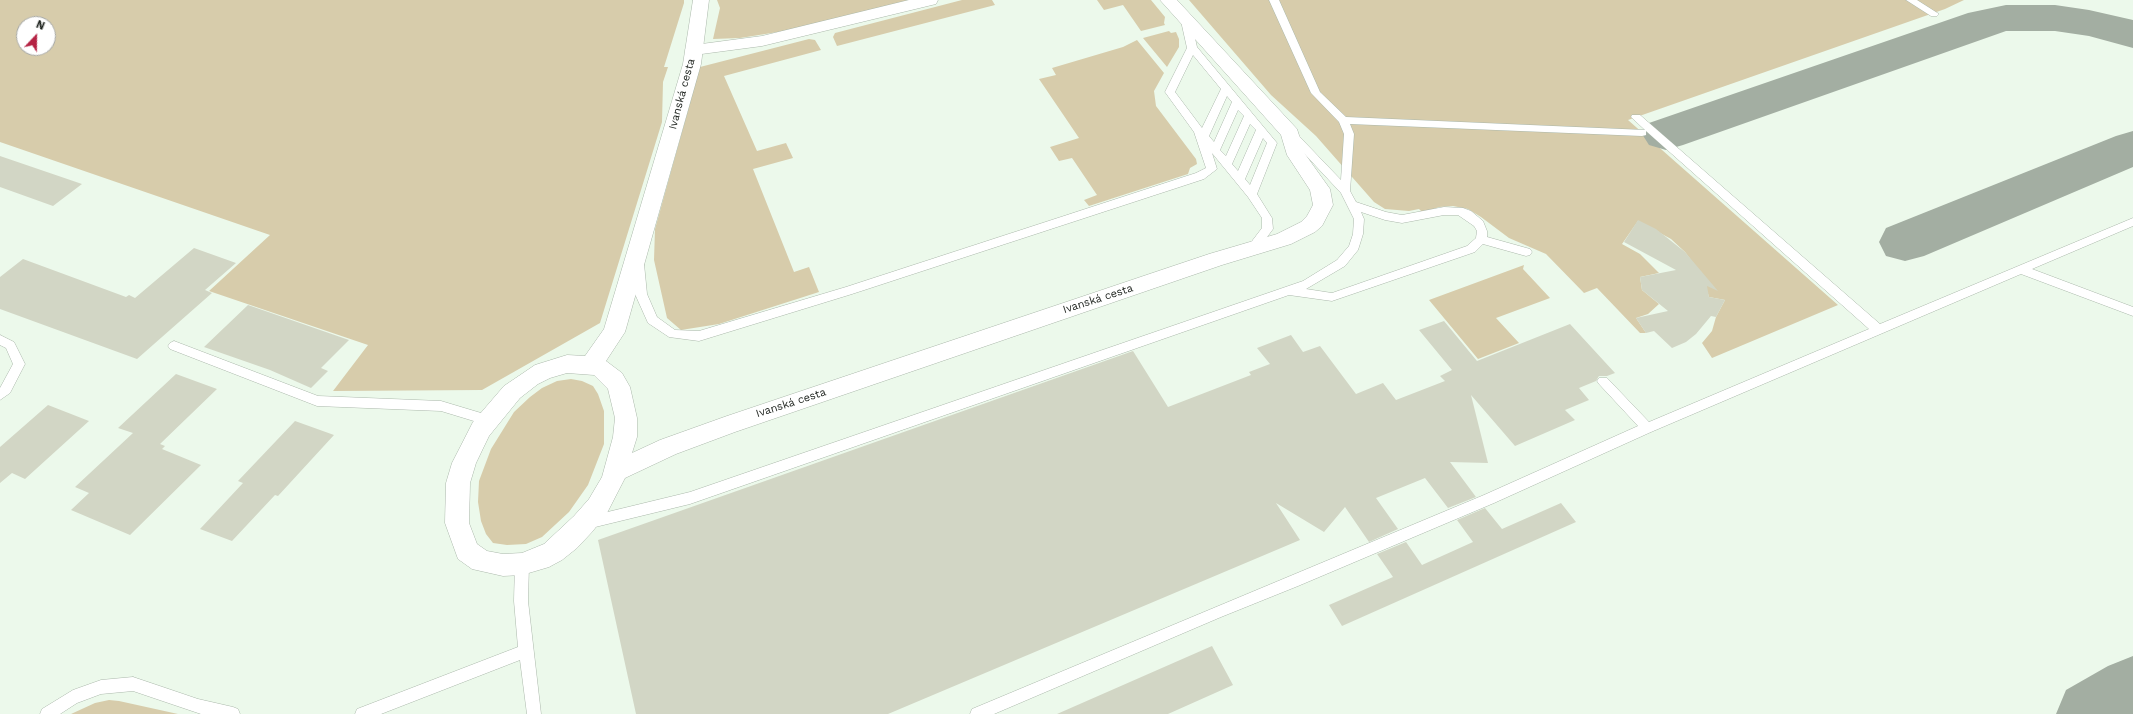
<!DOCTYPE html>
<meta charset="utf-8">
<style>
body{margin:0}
#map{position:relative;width:2133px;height:714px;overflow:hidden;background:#ecf9eb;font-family:"Work Sans",sans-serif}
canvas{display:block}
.north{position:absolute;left:16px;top:16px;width:40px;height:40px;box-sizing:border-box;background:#fff;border:1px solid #a5a7a5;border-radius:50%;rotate:22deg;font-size:11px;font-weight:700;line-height:16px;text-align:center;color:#1d221d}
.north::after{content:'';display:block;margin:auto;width:14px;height:18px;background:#b52344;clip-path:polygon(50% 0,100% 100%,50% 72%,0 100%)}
</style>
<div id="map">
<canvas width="2133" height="714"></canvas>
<div class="north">N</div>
</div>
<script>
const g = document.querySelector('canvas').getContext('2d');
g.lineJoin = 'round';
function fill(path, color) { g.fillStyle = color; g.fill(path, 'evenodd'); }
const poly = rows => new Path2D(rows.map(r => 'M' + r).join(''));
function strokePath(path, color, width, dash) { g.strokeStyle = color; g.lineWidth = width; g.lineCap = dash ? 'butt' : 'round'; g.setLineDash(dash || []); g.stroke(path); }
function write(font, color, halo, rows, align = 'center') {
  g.font = font + ' "Work Sans",sans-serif'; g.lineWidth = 3; g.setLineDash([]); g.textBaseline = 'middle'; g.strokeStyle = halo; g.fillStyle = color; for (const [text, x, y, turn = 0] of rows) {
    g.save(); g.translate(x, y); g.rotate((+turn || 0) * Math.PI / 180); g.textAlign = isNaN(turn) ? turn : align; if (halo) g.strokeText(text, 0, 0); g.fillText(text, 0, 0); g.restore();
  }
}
fill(poly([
 [0,0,684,0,684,3,664,67,668,67,663,82,662,122,600,323,482,390,333,391,368,345,209,291,270,235,0,142],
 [24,24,48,24,48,48,24,48],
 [717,0,910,0,803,28,740,38,713,39,720,8],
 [962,0,992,0,995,5,837,46,833,37,835,33],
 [1097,0,1151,0,1165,17,1164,23,1165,25,1141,31,1123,5,1104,10],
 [1189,0,1964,0,1945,9,1628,120,1838,305,1712,358,1702,343,1712,331,1716,317,1725,300,1709,297,1702,275,1685,252,1671,239,1638,221,1622,244,1640,254,1659,273,1640,277,1642,290,1659,304,1648,314,1636,318,1646,333,1640,333,1597,288,1584,293,1546,254,1509,238,1481,217,1468,209,1453,206,1439,207,1423,213,1419,209,1409,211,1385,209,1374,202,1316,136,1271,95],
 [1169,31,1171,33,1176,32,1179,39,1179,47,1167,67,1143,38],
 [809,39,815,40,821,50,724,76,757,151,786,143,793,158,753,169,794,272,809,267,819,292,719,324,681,330,667,318,654,260,655,229,700,67],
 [1137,40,1164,73,1154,91,1156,106,1196,159,1197,164,1190,168,1188,174,1089,206,1084,200,1097,195,1072,158,1059,161,1050,147,1079,138,1039,79,1056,75,1052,68,1123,47],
 [1524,265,1523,269,1550,298,1496,318,1519,343,1478,359,1429,300],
 [571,379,582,381,593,386,598,394,604,411,604,444,588,485,569,512,542,537,526,544,507,545,493,543,486,534,481,521,478,502,479,481,491,449,514,412,530,397,542,388,557,381],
 [109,700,119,701,178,714,71,714,95,703]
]), '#d7ccab');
fill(poly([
 [2006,5,2055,5,2089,10,2133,20,2133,48,2089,36,2055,31,2006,31,1683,145,1666,150,1649,145,1642,134,1649,123,1968,13,2006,5],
 [2133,131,2133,167,1924,256,1905,261,1886,256,1879,242,1886,228,2116,136,2133,131],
 [2133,656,2133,714,2056,714,2066,690,2108,666,2133,656]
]), '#a3aea2');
fill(poly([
 [0,156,82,184,53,206,0,187],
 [1638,220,1656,229,1685,252,1718,291,1707,286,1709,297,1725,300,1716,317,1711,316,1696,334,1686,342,1672,348,1654,331,1646,333,1636,318,1668,311,1642,290,1640,277,1676,270,1624,242],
 [194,248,236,263,205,290,212,293,137,359,0,309,0,277,23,259,126,297,129,295,135,298],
 [248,305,349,340,321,368,328,371,311,388,270,370,204,347],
 [1444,321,1477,361,1570,324,1615,373,1607,376,1599,376,1596,381,1579,388,1589,400,1565,410,1575,420,1515,446,1471,395,1488,463,1450,462,1476,497,1448,508,1425,478,1376,498,1398,529,1369,542,1345,507,1324,532,1276,503,1300,540,888,714,636,714,598,540,1133,351,1168,407,1251,375,1249,372,1270,364,1257,348,1291,335,1303,352,1320,346,1356,394,1383,383,1396,400,1445,381,1440,376,1452,370,1419,330],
 [176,374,217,389,160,444,165,446,162,449,201,465,130,535,71,510,89,493,75,487,133,433,118,428],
 [48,405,89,421,25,479,12,473,0,483,0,447],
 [295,421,334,435,278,496,275,495,232,541,200,529,243,483,238,481],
 [1561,503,1576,522,1342,626,1329,605,1393,577,1377,554,1406,542,1422,565,1473,542,1457,520,1485,508,1502,529],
 [1212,646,1233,685,1168,714,1057,714]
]), '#d2d6c5');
const service = poly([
 [1269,0,1279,0,1320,92,1346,117,1645,130,1631,117,1632,115,1640,115,1880,324,2133,218,2133,226,2032,269,2133,307,2133,316,2021,274,1651,432,1494,503,1298,586,1221,617,994,714,970,714,972,709,1484,495,1638,426,1599,384,1597,381,1599,378,1607,378,1649,422,1869,329,1646,131,1646,135,1642,136,1350,124,1354,134,1350,191,1356,202,1386,212,1402,215,1444,207,1463,208,1471,211,1483,221,1487,231,1487,237,1530,249,1532,252,1530,255,1526,256,1483,244,1475,252,1332,301,1289,295,690,504,587,529,582,527,580,523,582,519,587,517,690,492,1303,281,1337,260,1349,246,1353,234,1354,219,1341,193,1287,135,1288,133,1296,133,1341,180,1344,134,1339,122,1311,93,1269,0],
 [1361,212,1385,220,1402,223,1444,215,1458,215,1474,226,1477,231,1476,238,1467,246,1332,293,1306,289,1345,266,1358,250,1363,234,1364,219,1361,212],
 [1906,0,1917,0,1939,14,1937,16,1931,16,1906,0],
 [1186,18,1191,21,1197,47,1277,143,1257,194,1272,218,1273,229,1256,252,1252,253,1246,249,1262,228,1262,218,1248,197,1212,153,1217,169,1204,179,852,294,699,341,669,337,648,323,635,294,632,264,638,260,644,264,647,294,657,317,675,330,699,331,846,287,1196,173,1206,168,1194,132,1165,92,1187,48,1181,21,1186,18],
 [1193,55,1221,89,1202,128,1175,92,1193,55],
 [1227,96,1232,102,1214,142,1209,136,1227,96],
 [1238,110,1244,116,1226,156,1220,150,1238,110],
 [1250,124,1256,130,1238,171,1232,164,1250,124],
 [1263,138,1267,143,1250,185,1245,179,1263,138],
 [0,335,14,342,25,364,10,393,0,400,0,388,13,364,6,348,0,345,0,335],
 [174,341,318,396,441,401,491,416,493,420,491,424,487,425,441,411,317,406,170,349,168,346,170,343,174,341],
 [522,558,527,560,529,564,528,601,541,714,527,714,520,660,381,714,355,714,357,709,518,647,514,601,515,564,517,560,522,558],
 [133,677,198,699,233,707,238,709,240,714,201,714,133,691,101,694,77,703,60,714,40,714,42,709,73,690,101,680,133,677]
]);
const minor = poly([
 [909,0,938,0,936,4,762,46,694,55,688,54,685,50,688,46,694,45,762,36,909,0]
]);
const tertiary = poly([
 [693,0,709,0,701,64,625,332,606,361,622,373,630,387,637,418,637,437,632,453,660,440,727,416,1209,254,1277,234,1301,222,1307,216,1313,205,1310,190,1287,155,1281,135,1160,0,1177,0,1297,129,1305,154,1330,189,1333,205,1322,226,1315,232,1291,244,1222,265,735,432,676,454,625,478,607,513,592,532,577,548,562,560,549,567,522,575,503,576,472,569,458,559,445,523,446,483,452,463,473,422,504,386,535,365,567,355,585,356,604,329,683,64,693,0],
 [567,373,594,375,608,389,615,418,613,437,602,477,589,499,574,516,544,544,522,553,503,554,487,551,477,544,469,523,470,483,476,463,489,436,520,398,538,384,550,378,567,373]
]);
strokePath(service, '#abb8ab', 1);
strokePath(minor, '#abb8ab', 1);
strokePath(tertiary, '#abb8ab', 1);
fill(service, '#fff');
fill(minor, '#fff');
fill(tertiary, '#fff');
write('11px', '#1d221d', '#fff', [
 ["Ivanská cesta",682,94,-75],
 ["Ivanská cesta",1098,299,-18],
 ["Ivanská cesta",791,403,-18]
]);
</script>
